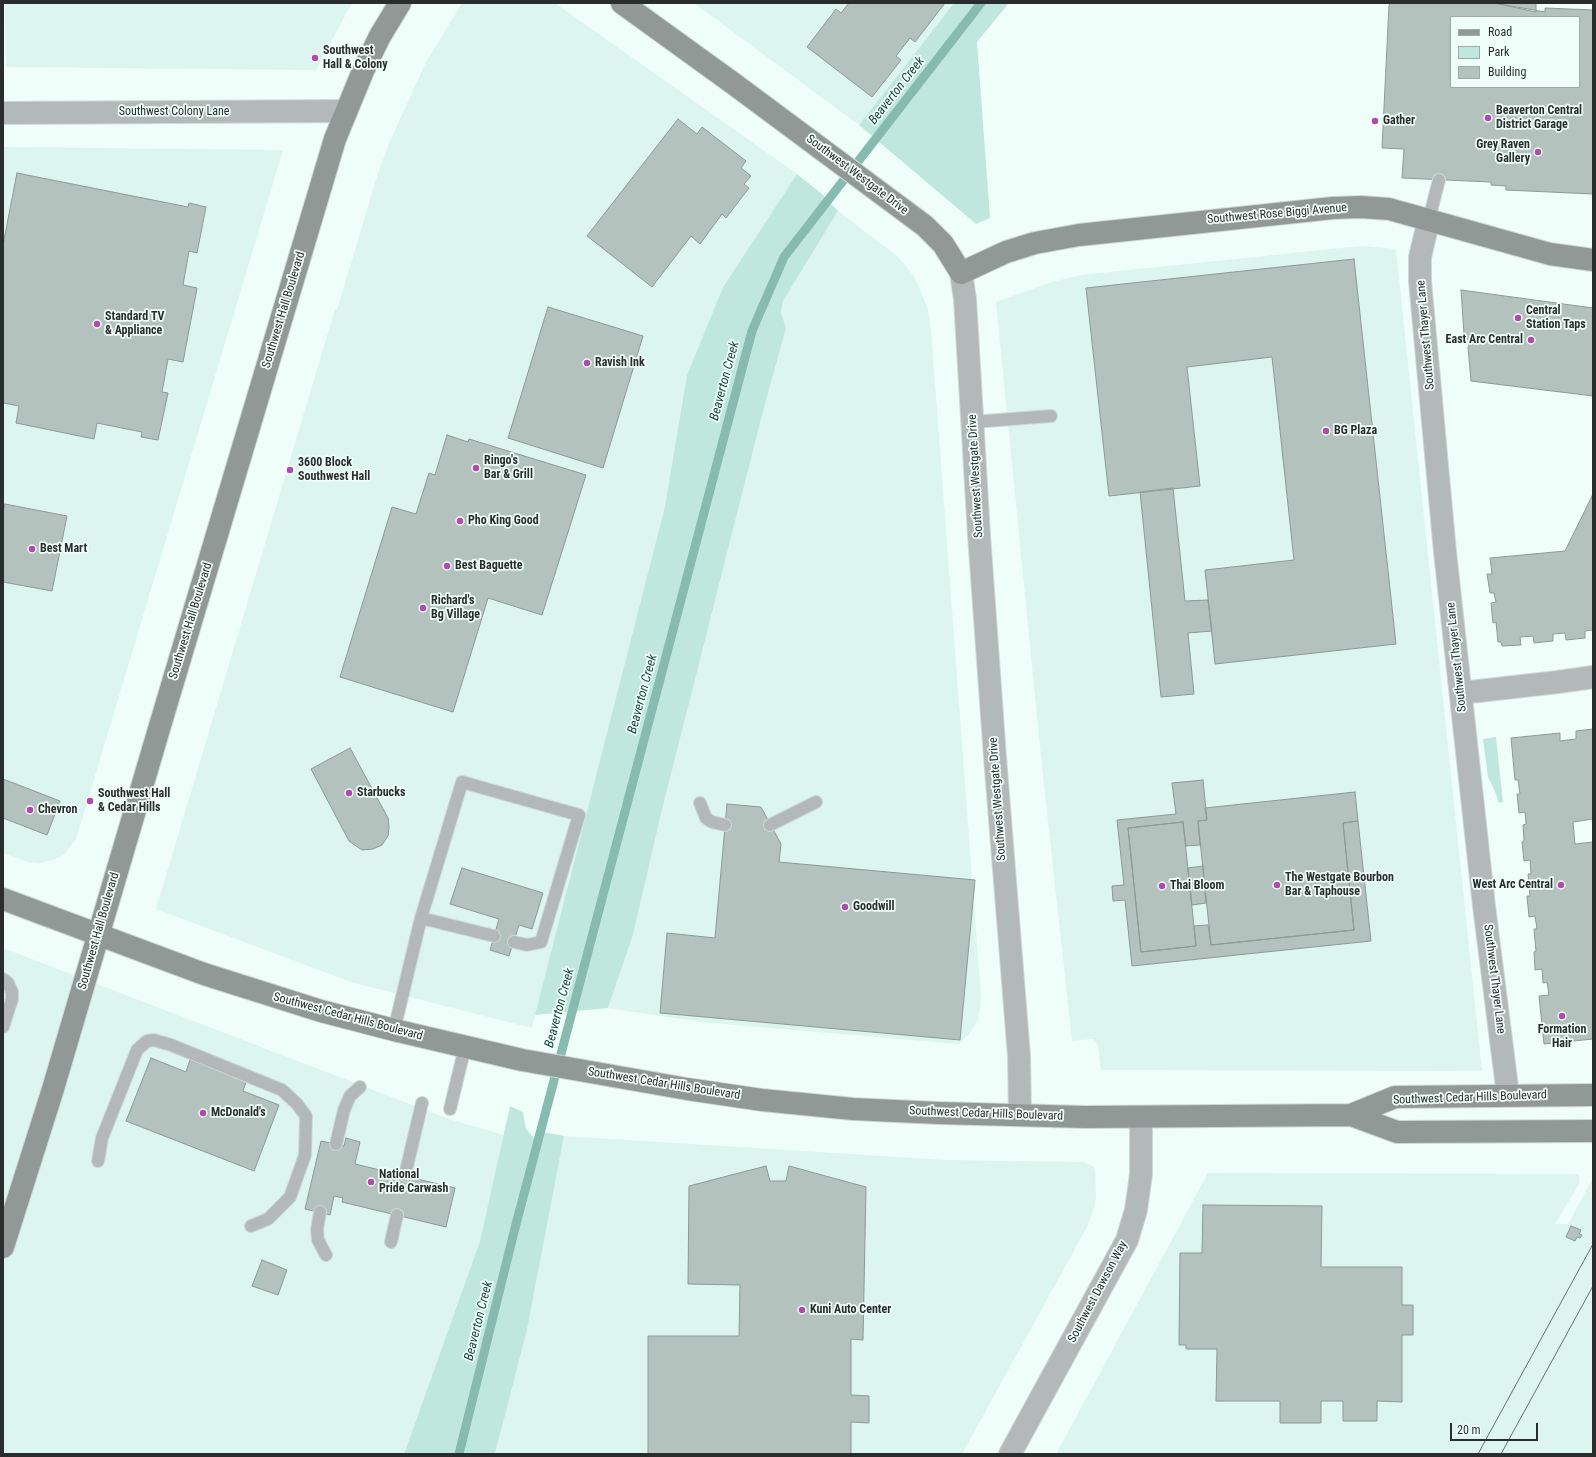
<!DOCTYPE html>
<style>
body{margin:0}
#map{position:relative;width:1596px;height:1457px;overflow:hidden;background:#f0fefa;font-family:"Roboto Condensed",sans-serif}
canvas{display:block}
.frame{position:absolute;inset:0;border:4px solid #292e2d;pointer-events:none}
.legend{position:absolute;left:1450px;top:16px;width:130px;height:72px;box-sizing:border-box;background:#f0fefa;border:1px solid #a0aba8;margin:0;padding:5px 7px;list-style:none;font-size:12px;color:#292e2d}
.legend li{display:flex;align-items:center;gap:8px;height:20px}
.legend b{width:20px;border:1px solid #a0aba8}
.scale{position:absolute;left:1450px;top:1423px;width:88px;height:18px;box-sizing:border-box;border:2px solid #292e2d;border-top:0;padding-left:5px;font-size:12px;line-height:14px;white-space:nowrap;color:#292e2d;-webkit-text-stroke:3px #f0fefa;paint-order:stroke}
</style>
<div id="map">
<canvas width="1596" height="1457"></canvas>
<div class="frame"></div>
<ul class="legend">
<li><b style="height:5px;background:#919997"></b>Road</li>
<li><b style="height:11px;background:#c0e7de"></b>Park</li>
<li><b style="height:11px;background:#b4c2be"></b>Building</li>
</ul>
<div class="scale">20 m</div>
</div>
<script>
const g = document.querySelector('canvas').getContext('2d');
g.lineJoin = 'round';
function fill(path, color) { g.fillStyle = color; g.fill(path, 'evenodd'); }
const poly = rows => new Path2D(rows.map(r => 'M' + r).join(''));
function strokePath(path, color, width, dash) { g.strokeStyle = color; g.lineWidth = width; g.lineCap = dash ? 'butt' : 'round'; g.setLineDash(dash || []); g.stroke(path); }
function write(font, color, halo, rows, align = 'center') {
  g.font = font + ' "Roboto Condensed",sans-serif'; g.lineWidth = 3.5; g.setLineDash([]); g.textBaseline = 'middle'; g.strokeStyle = halo; g.fillStyle = color; for (const [text, x, y, turn = 0] of rows) {
    g.save(); g.translate(x, y); g.rotate((+turn || 0) * Math.PI / 180); g.textAlign = isNaN(turn) ? turn : align; if (halo) g.strokeText(text, 0, 0); g.fillText(text, 0, 0); g.restore();
  }
}
fill(poly([
 [5,3,352,3,316,70,6,67],
 [462,3,555,3,797,174,723,287,687,375,665,506,532,1028,354,983,156,909,335,309,337,310,378,173,390,141,426,62],
 [694,3,954,3,859,125],
 [3,147,283,150,76,839,66,852,60,857,53,860,40,863,27,862,3,853],
 [838,211,897,256,906,266,915,278,928,309,931,330,981,997,980,1009,977,1022,969,1034,959,1044,700,1022,608,1008,633,935,661,814,761,419,786,328,781,312,783,301],
 [1364,246,1396,249,1482,1071,1101,1070,1098,1045,1093,1039,1072,1041,1041,757,996,302,1052,282,1081,275,1351,247],
 [3,948,449,1119,504,1135,480,1241,404,1454,3,1454],
 [564,1136,945,1160,1083,1162,1093,1166,1095,1170,1096,1199,1092,1214,1087,1227,962,1454,495,1454,527,1330],
 [1208,1173,1579,1174,1579,1184,1555,1224,1568,1224,1593,1178,1593,1454,1056,1454]
]), '#ddf5ef');
fill(poly([
 [954,3,1009,3,977,42,990,218,976,224,859,125],
 [797,174,822,194,838,211,783,301,781,312,786,328,761,419,661,814,633,935,608,1008,535,1015,665,506,687,375,723,287],
 [1496,737,1503,802,1499,803,1494,789,1488,777,1483,739],
 [510,1106,523,1112,526,1129,539,1144,543,1132,564,1136,527,1330,495,1454,404,1454,480,1241]
]), '#c0e7de');
strokePath(poly([
 [459,1454,515,1228,752,331,784,257,981,3]
]), '#88bbaf', 9);
const building = poly([
 [849,3,945,3,915,42,910,38,896,56,901,60,872,97,807,47,836,9,841,13,849,3],
 [1391,3,1494,3,1545,12,1545,8,1593,10,1593,194,1506,190,1506,186,1491,185,1491,182,1402,178,1404,149,1382,148,1389,5,1391,3],
 [1451,17,1579,17,1579,87,1451,87,1451,17],
 [1494,3,1536,3,1536,12,1494,3],
 [678,119,697,134,702,127,746,161,741,168,751,176,744,184,749,188,726,218,722,214,700,244,691,236,652,287,587,236,678,119],
 [17,173,188,207,189,203,206,207,197,253,189,251,183,285,197,288,183,362,168,359,162,392,168,393,158,440,141,437,142,432,97,423,94,439,16,423,19,406,3,403,3,245,17,173],
 [1354,259,1396,644,1215,664,1205,570,1294,560,1272,357,1187,367,1200,486,1109,496,1086,288,1354,259],
 [1461,290,1593,308,1593,396,1471,381,1468,347,1469,347,1467,334,1464,334,1461,290],
 [548,307,643,336,603,468,508,438,548,307],
 [447,435,468,442,469,439,586,475,542,615,488,598,453,712,340,677,392,507,416,514,429,473,435,475,447,435],
 [1173,488,1185,601,1208,600,1212,631,1188,633,1194,694,1161,697,1140,492,1173,488],
 [1593,494,1593,630,1585,631,1585,638,1566,640,1565,633,1553,634,1553,641,1534,643,1533,636,1520,637,1521,645,1502,646,1501,642,1498,642,1496,622,1493,623,1491,603,1496,602,1494,593,1490,593,1487,574,1492,574,1490,558,1565,551,1593,494],
 [5,504,67,516,52,591,3,582,3,512,5,504],
 [1593,729,1593,819,1573,822,1575,844,1593,842,1593,1039,1544,1044,1539,996,1549,995,1547,982,1543,983,1542,969,1535,970,1534,952,1536,951,1534,929,1537,929,1535,916,1529,917,1527,896,1530,896,1528,874,1531,874,1530,860,1524,861,1522,842,1524,841,1523,825,1526,824,1525,812,1519,813,1517,794,1520,794,1518,780,1515,780,1511,738,1560,733,1560,741,1576,739,1576,731,1593,729],
 [350,748,388,818,389,827,388,836,382,845,373,849,362,850,349,841,311,769,350,748],
 [3,779,60,801,47,835,3,818,3,779],
 [1203,780,1207,820,1198,821,1200,845,1186,846,1183,822,1128,828,1141,952,1196,946,1194,926,1208,925,1211,945,1354,930,1343,823,1358,821,1371,941,1132,966,1125,900,1113,901,1112,886,1124,885,1117,820,1176,814,1172,783,1203,780],
 [1355,792,1358,821,1343,823,1354,930,1211,945,1198,821,1207,820,1205,808,1355,792],
 [727,804,761,807,781,844,779,862,975,880,960,1040,660,1013,667,933,715,938,727,804],
 [1183,822,1196,946,1141,952,1128,828,1183,822],
 [1203,866,1206,903,1192,905,1188,868,1203,866],
 [462,868,543,893,532,929,519,925,509,956,490,950,499,919,450,904,462,868],
 [151,1058,186,1072,190,1060,246,1082,243,1091,279,1105,254,1171,126,1121,151,1058],
 [346,1138,360,1142,355,1164,455,1188,446,1227,342,1202,343,1198,334,1196,330,1215,305,1209,321,1141,344,1146,346,1138],
 [766,1166,770,1181,786,1181,789,1166,866,1187,863,1340,851,1339,851,1395,869,1396,869,1423,851,1422,851,1454,648,1454,648,1336,739,1336,740,1285,688,1284,689,1186,766,1166],
 [1203,1205,1322,1206,1321,1267,1402,1267,1402,1305,1413,1305,1413,1335,1402,1335,1402,1402,1377,1401,1377,1421,1343,1421,1343,1401,1321,1401,1321,1423,1280,1423,1280,1401,1216,1401,1217,1349,1186,1349,1186,1345,1179,1345,1180,1253,1202,1253,1203,1205],
 [1571,1226,1581,1230,1579,1234,1582,1235,1580,1238,1577,1237,1575,1241,1566,1237,1571,1226],
 [262,1260,287,1270,278,1295,252,1286,262,1260]
]);
fill(building, '#b4c2be');
strokePath(building, '#8d9a97', 1);
const lane = poly([
 [1429,219,1439,180],
 [973,422,1051,416],
 [700,803,706,818,712,822,725,825],
 [770,825,816,802],
 [421,918,494,936],
 [3,979,8,983,12,992,12,999,3,1027],
 [394,1030,421,918,462,782,579,815,541,942,527,945,514,942],
 [450,1109,465,1047],
 [336,1144,344,1110,350,1096,360,1087],
 [98,1161,102,1138,137,1050,147,1041,154,1040,171,1045,282,1090,297,1104,306,1116,305,1155,290,1197,268,1219,251,1226],
 [405,1175,422,1103],
 [320,1212,317,1230,318,1240,326,1255],
 [391,1242,397,1215]
]);
const street = poly([
 [3,113,346,111],
 [1429,219,1420,257,1420,281,1445,552,1484,906,1508,1095],
 [961,273,965,299,979,535,995,757,1019,1056,1020,1115],
 [1461,693,1558,682,1593,677],
 [1010,1454,1127,1240,1136,1210,1141,1174,1141,1117]
]);
const secondary = poly([
 [622,3,734,84,925,226,943,244,961,273,1006,252,1035,243,1079,235,1333,208,1361,207,1389,209,1550,254,1593,260],
 [3,899,204,974,321,1011,394,1030,522,1060,687,1089,762,1100,853,1109,938,1113,1085,1117,1351,1115,1397,1132,1593,1131],
 [1351,1115,1395,1097,1593,1095],
 [3,1247,53,1089,159,729,335,139,363,71,380,36,400,3]
]);
strokePath(lane, '#ccd9d5', 14);
strokePath(street, '#ccd9d5', 24);
strokePath(secondary, '#ccd9d5', 24);
strokePath(lane, '#b3b9b8', 12);
strokePath(street, '#b3b9b8', 22);
strokePath(secondary, '#919997', 22);
strokePath(poly([
 [1478,1454,1593,1244],
 [1501,1454,1593,1286]
]), '#69716f', 1);
for (const [x, y, r, color] of [
 [315,58,4,"#b14aad"],
 [1488,118,4,"#b14aad"],
 [1375,121,4,"#b14aad"],
 [1538,152,4,"#b14aad"],
 [1518,318,4,"#b14aad"],
 [97,324,4,"#b14aad"],
 [1531,340,4,"#b14aad"],
 [587,363,4,"#b14aad"],
 [1326,431,4,"#b14aad"],
 [476,468,4,"#b14aad"],
 [290,470,4,"#b14aad"],
 [460,521,4,"#b14aad"],
 [32,549,4,"#b14aad"],
 [447,566,4,"#b14aad"],
 [423,608,4,"#b14aad"],
 [349,793,4,"#b14aad"],
 [90,801,4,"#b14aad"],
 [30,810,4,"#b14aad"],
 [1277,885,4,"#b14aad"],
 [1561,885,4,"#b14aad"],
 [1162,886,4,"#b14aad"],
 [845,907,4,"#b14aad"],
 [1562,1016,4,"#b14aad"],
 [203,1113,4,"#b14aad"],
 [371,1182,4,"#b14aad"],
 [802,1310,4,"#b14aad"]
]) { const dot = new Path2D(); dot.arc(x, y, r, 0, 2 * Math.PI); g.fillStyle = color; g.fill(dot); strokePath(dot, '#f0fefa', 1.5); }
write('bold 12px', '#292e2d', '#f0fefa', [
 ["Southwest",323,51],
 ["Hall & Colony",323,65],
 ["Beaverton Central",1496,111],
 ["District Garage",1496,125],
 ["Gather",1383,121],
 ["Grey Raven",1530,145,"right"],
 ["Gallery",1530,159,"right"],
 ["Central",1526,311],
 ["Station Taps",1526,325],
 ["Standard TV",105,317],
 ["& Appliance",105,331],
 ["East Arc Central",1523,340,"right"],
 ["Ravish Ink",595,363],
 ["BG Plaza",1334,431],
 ["Ringo's",484,461],
 ["Bar & Grill",484,475],
 ["3600 Block",298,463],
 ["Southwest Hall",298,477],
 ["Pho King Good",468,521],
 ["Best Mart",40,549],
 ["Best Baguette",455,566],
 ["Richard's",431,601],
 ["Bg Village",431,615],
 ["Starbucks",357,793],
 ["Southwest Hall",98,794],
 ["& Cedar Hills",98,808],
 ["Chevron",38,810],
 ["The Westgate Bourbon",1285,878],
 ["Bar & Taphouse",1285,892],
 ["West Arc Central",1553,885,"right"],
 ["Thai Bloom",1170,886],
 ["Goodwill",853,907],
 ["Formation",1562,1030,"center"],
 ["Hair",1562,1044,"center"],
 ["McDonald's",211,1113],
 ["National",379,1175],
 ["Pride Carwash",379,1189],
 ["Kuni Auto Center",810,1310]
], 'left');
write('12px', '#292e2d', '#f0fefa', [
 ["Southwest Colony Lane",174,112],
 ["Southwest Westgate Drive",857,175,37],
 ["Southwest Rose Biggi Avenue",1277,214,-5],
 ["Southwest Hall Boulevard",284,310,-73],
 ["Southwest Thayer Lane",1426,335,-95],
 ["Southwest Westgate Drive",976,476,-93],
 ["Southwest Hall Boulevard",191,621,-73],
 ["Southwest Thayer Lane",1457,657,-96],
 ["Southwest Westgate Drive",998,799,-94],
 ["Southwest Hall Boulevard",99,931,-74],
 ["Southwest Thayer Lane",1494,979,83],
 ["Southwest Cedar Hills Boulevard",348,1017,15],
 ["Southwest Cedar Hills Boulevard",664,1084,9],
 ["Southwest Cedar Hills Boulevard",1470,1098,-2],
 ["Southwest Cedar Hills Boulevard",986,1114,2],
 ["Southwest Dawson Way",1098,1292,-62]
]);
write('italic 13px', '#1a473e', '#f0fefa', [
 ["Beaverton Creek",897,91,-52],
 ["Beaverton Creek",725,381,-75],
 ["Beaverton Creek",643,694,-75],
 ["Beaverton Creek",560,1008,-75],
 ["Beaverton Creek",479,1321,-76]
]);
</script>
